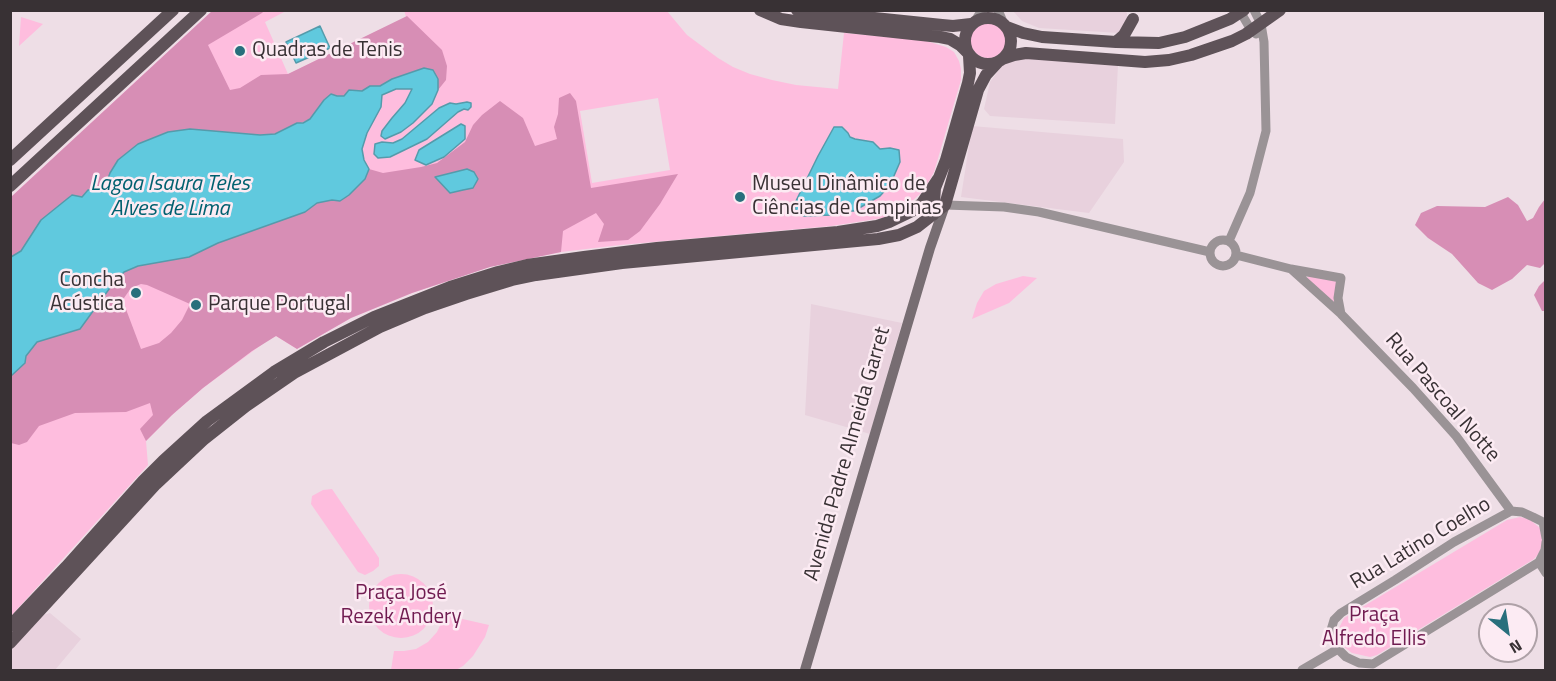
<!DOCTYPE html>
<meta charset="utf-8">
<style>
body{margin:0}
#map{position:relative;width:1556px;height:681px;overflow:hidden;background:#eedee6;font-family:"Titillium Web",sans-serif}
canvas{display:block}
.frame{position:absolute;inset:0;border:12px solid #383134;pointer-events:none}
.north{position:absolute;left:1478px;top:603px;width:60px;height:60px;box-sizing:border-box;background:#fcebf3;border:2px solid #aea1a7;border-radius:50%;rotate:150deg;font-size:16px;font-weight:700;line-height:24px;text-align:center;color:#383134}
.north::after{content:'';display:block;margin:auto;width:21px;height:27px;background:#286f7c;clip-path:polygon(50% 0,100% 100%,50% 72%,0 100%)}
</style>
<div id="map">
<canvas width="1556" height="681"></canvas>
<div class="frame"></div>
<div class="north">N</div>
</div>
<script>
const g = document.querySelector('canvas').getContext('2d');
g.lineJoin = 'round';
function fill(path, color) { g.fillStyle = color; g.fill(path, 'evenodd'); }
const poly = rows => new Path2D(rows.map(r => 'M' + r).join(''));
function strokePath(path, color, width, dash) { g.strokeStyle = color; g.lineWidth = width; g.lineCap = dash ? 'butt' : 'round'; g.setLineDash(dash || []); g.stroke(path); }
function write(font, color, halo, rows, align = 'center') {
  g.font = font + ' "Titillium Web",sans-serif'; g.lineWidth = 5; g.setLineDash([]); g.textBaseline = 'middle'; g.strokeStyle = halo; g.fillStyle = color; for (const [text, x, y, turn = 0] of rows) {
    g.save(); g.translate(x, y); g.rotate((+turn || 0) * Math.PI / 180); g.textAlign = isNaN(turn) ? turn : align; if (halo) g.strokeText(text, 0, 0); g.fillText(text, 0, 0); g.restore();
  }
}
fill(poly([
 [1013,11,1125,11,1127,13,1127,25,1119,33,1039,28,1022,21],
 [1032,57,1118,65,1115,124,990,116,984,109,990,82,1004,63],
 [972,126,1123,139,1124,162,1089,213,961,197],
 [811,304,902,323,870,434,805,415],
 [50,613,81,639,55,670,11,670,10,648,40,616]
]), '#e8d1dd');
fill(poly([
 [404,10,667,11,687,35,718,58,733,67,750,74,772,80,796,85,838,89,844,33,923,40,946,47,954,52,959,61,961,69,961,80,934,172,929,181,921,193,910,203,897,212,883,218,831,226,620,245,561,252,492,266,412,293,351,318,297,349,276,336,268,340,203,388,172,415,146,441,148,465,11,616,11,197,212,11,286,11,265,22,288,74,406,17],
 [658,98,670,170,592,183,580,111],
 [21,17,43,24,19,46],
 '970 40a18 18 0 1 1 36 0a18 18 0 1 1-36 0Z',
 [1309,272,1341,279,1338,305,1306,282],
 [1023,276,1037,278,1009,303,972,319,977,303,984,291,996,284],
 [332,489,379,558,379,566,373,571,365,575,358,572,311,504,312,496,323,490],
 [1520,517,1529,519,1540,528,1544,535,1540,552,1534,559,1377,655,1370,657,1352,653,1343,646,1338,638,1339,628,1344,618,1507,520],
 '369 606a32 32 0 1 1 64 0a32 32 0 1 1-64 0Z',
 [445,615,489,625,485,637,473,656,463,666,456,670,391,670,394,651,404,651,416,649,428,642,437,632]
]), '#febdde');
fill(poly([
 [212,11,264,11,262,13,208,45,230,90,240,88,261,75,288,74,407,16,442,50,447,66,446,80,438,90,438,79,424,68,392,79,380,86,370,86,362,91,349,90,344,96,337,96,316,113,310,119,275,134,260,135,110,173,106,187,96,190,88,190,82,197,71,195,28,241,21,251,11,257,11,197],
 [570,93,576,101,591,188,678,174,660,204,640,231,628,240,598,242,604,224,596,213,563,231,561,252,490,267,412,293,351,318,297,349,276,336,252,351,203,388,172,415,146,441,140,429,153,415,150,403,126,412,75,413,39,426,27,442,19,445,11,443,10,376,25,363,26,356,37,342,80,329,112,285,124,272,138,266,189,257,218,243,305,212,317,203,332,200,340,201,365,179,369,169,383,173,421,167,437,163,465,142,473,125,482,115,500,101,523,118,535,146,557,139,554,127,558,114,559,98],
 [141,284,147,285,190,304,182,320,171,333,159,343,141,349,124,304,124,298,131,288],
 [1508,197,1518,205,1527,221,1533,218,1539,207,1545,199,1545,263,1540,268,1527,265,1512,279,1492,290,1478,283,1452,254,1428,238,1415,225,1421,213,1437,206,1485,207],
 [1545,280,1545,311,1542,311,1534,295,1539,286]
]), '#d78eb5');
const water = poly([
 [320,26,330,48,296,63,286,42,320,26],
 [424,68,433,70,438,79,438,90,432,104,413,123,401,132,385,139,381,136,382,131,392,118,405,103,412,89,396,89,382,95,381,107,367,133,362,149,364,160,369,169,365,179,349,195,340,201,332,200,317,203,305,212,218,243,189,257,138,266,124,272,112,285,80,329,37,342,26,356,25,363,11,376,11,257,21,251,41,220,72,195,82,197,88,190,96,190,105,187,110,173,118,160,138,144,168,132,190,129,260,135,275,134,297,123,303,123,310,119,324,100,331,94,337,96,344,96,349,90,362,91,370,86,380,86,392,79,424,68],
 [467,102,471,103,471,107,468,110,464,109,458,112,427,139,390,157,378,158,374,154,375,144,382,142,393,143,402,139,439,108,450,103,456,104,467,102],
 [461,124,465,126,465,139,444,157,426,165,415,160,419,150,461,124],
 [834,127,842,127,848,133,850,137,855,139,873,142,880,149,890,148,899,150,900,162,890,185,880,196,854,211,840,211,832,215,804,216,797,212,794,205,818,156,834,127],
 [467,169,474,172,478,179,473,188,463,190,450,193,435,177,467,169]
]);
fill(water, '#60c9de');
strokePath(water, '#549bab', 1.5);
strokePath(poly([
 [998,10,1004,24],
 [1241,13,1251,30,1256,34],
 [975,21,982,10],
 [945,205,1004,207,1039,212,1210,252],
 '1210 253a13 13 0 1 1 26 0a13 13 0 1 1-26 0Z',
 [1229,241,1250,193,1266,131,1264,42,1261,24,1254,10],
 [1236,255,1291,269,1341,278,1338,298,1341,314],
 [1291,269,1341,314,1413,388,1456,436,1511,511],
 [1546,538,1543,522,1533,517,1522,512,1511,511,1454,542,1395,580,1341,613,1334,620,1331,630,1338,649,1346,657,1359,663,1373,664,1539,562,1545,550,1546,542],
 [1539,562,1546,573],
 [1302,670,1338,649]
]), '#9a9396', 9);
strokePath(poly([
 [805,670,930,248,945,205]
]), '#776d72', 10);
strokePath(poly([
 [760,10,781,19,801,22,940,37,950,39,960,45,967,52],
 [797,10,942,25,953,26,971,24],
 '965 41a23 23 0 1 1 46 0a23 23 0 1 1-46 0Z',
 [1007,27,1023,33,1042,37,1116,42,1159,43,1185,37,1230,19,1244,10],
 [1116,42,1124,35,1133,19],
 [1002,59,1014,55,1026,53,1145,62,1169,60,1191,55,1232,41,1246,34,1280,10],
 [10,160,173,10],
 [10,186,201,10],
 [933,215,935,188,946,160,968,83,970,73,969,56],
 [10,626,66,567,143,481,163,461,207,421,274,372,324,342,374,317,450,287,498,272,527,265,584,257,657,248,838,232,877,226,889,222,914,210,922,203,938,179],
 [10,643,156,484,203,440,246,406,294,373,380,327,425,308,466,294,512,280,536,275,622,263,878,239,899,235,917,227,945,205,978,90,986,75,998,62]
]), '#5e5258', 12);
for (const [x, y, r, color] of [
 [240,51,6,"#286f7c"],
 [740,197,6,"#286f7c"],
 [136,293,6,"#286f7c"],
 [196,305,6,"#286f7c"]
]) { const dot = new Path2D(); dot.arc(x, y, r, 0, 2 * Math.PI); g.fillStyle = color; g.fill(dot); strokePath(dot, '#fcebf3', 2); }
write('21px', '#383134', '#fcebf3', [
 ["Quadras de Tenis",252,51],
 ["Museu Dinâmico de",752,185],
 ["Ciências de Campinas",752,209],
 ["Concha",124,281,"right"],
 ["Acústica",124,305,"right"],
 ["Parque Portugal",208,305]
], 'left');
write('21px', '#383134', '#fcebf3', [
 ["Rua Pascoal Notte",1442,398,49],
 ["Avenida Padre Almeida Garret",848,454,-74],
 ["Rua Latino Coelho",1421,544,-31]
]);
write('21px', '#701b50', '#fcebf3', [
 ["Praça José",401,594],
 ["Rezek Andery",401,618],
 ["Praça",1374,616],
 ["Alfredo Ellis",1374,640]
]);
write('italic 22px', '#00606f', '#fcebf3', [
 ["Lagoa Isaura Teles",170,185],
 ["Alves de Lima",170,210]
]);
</script>
